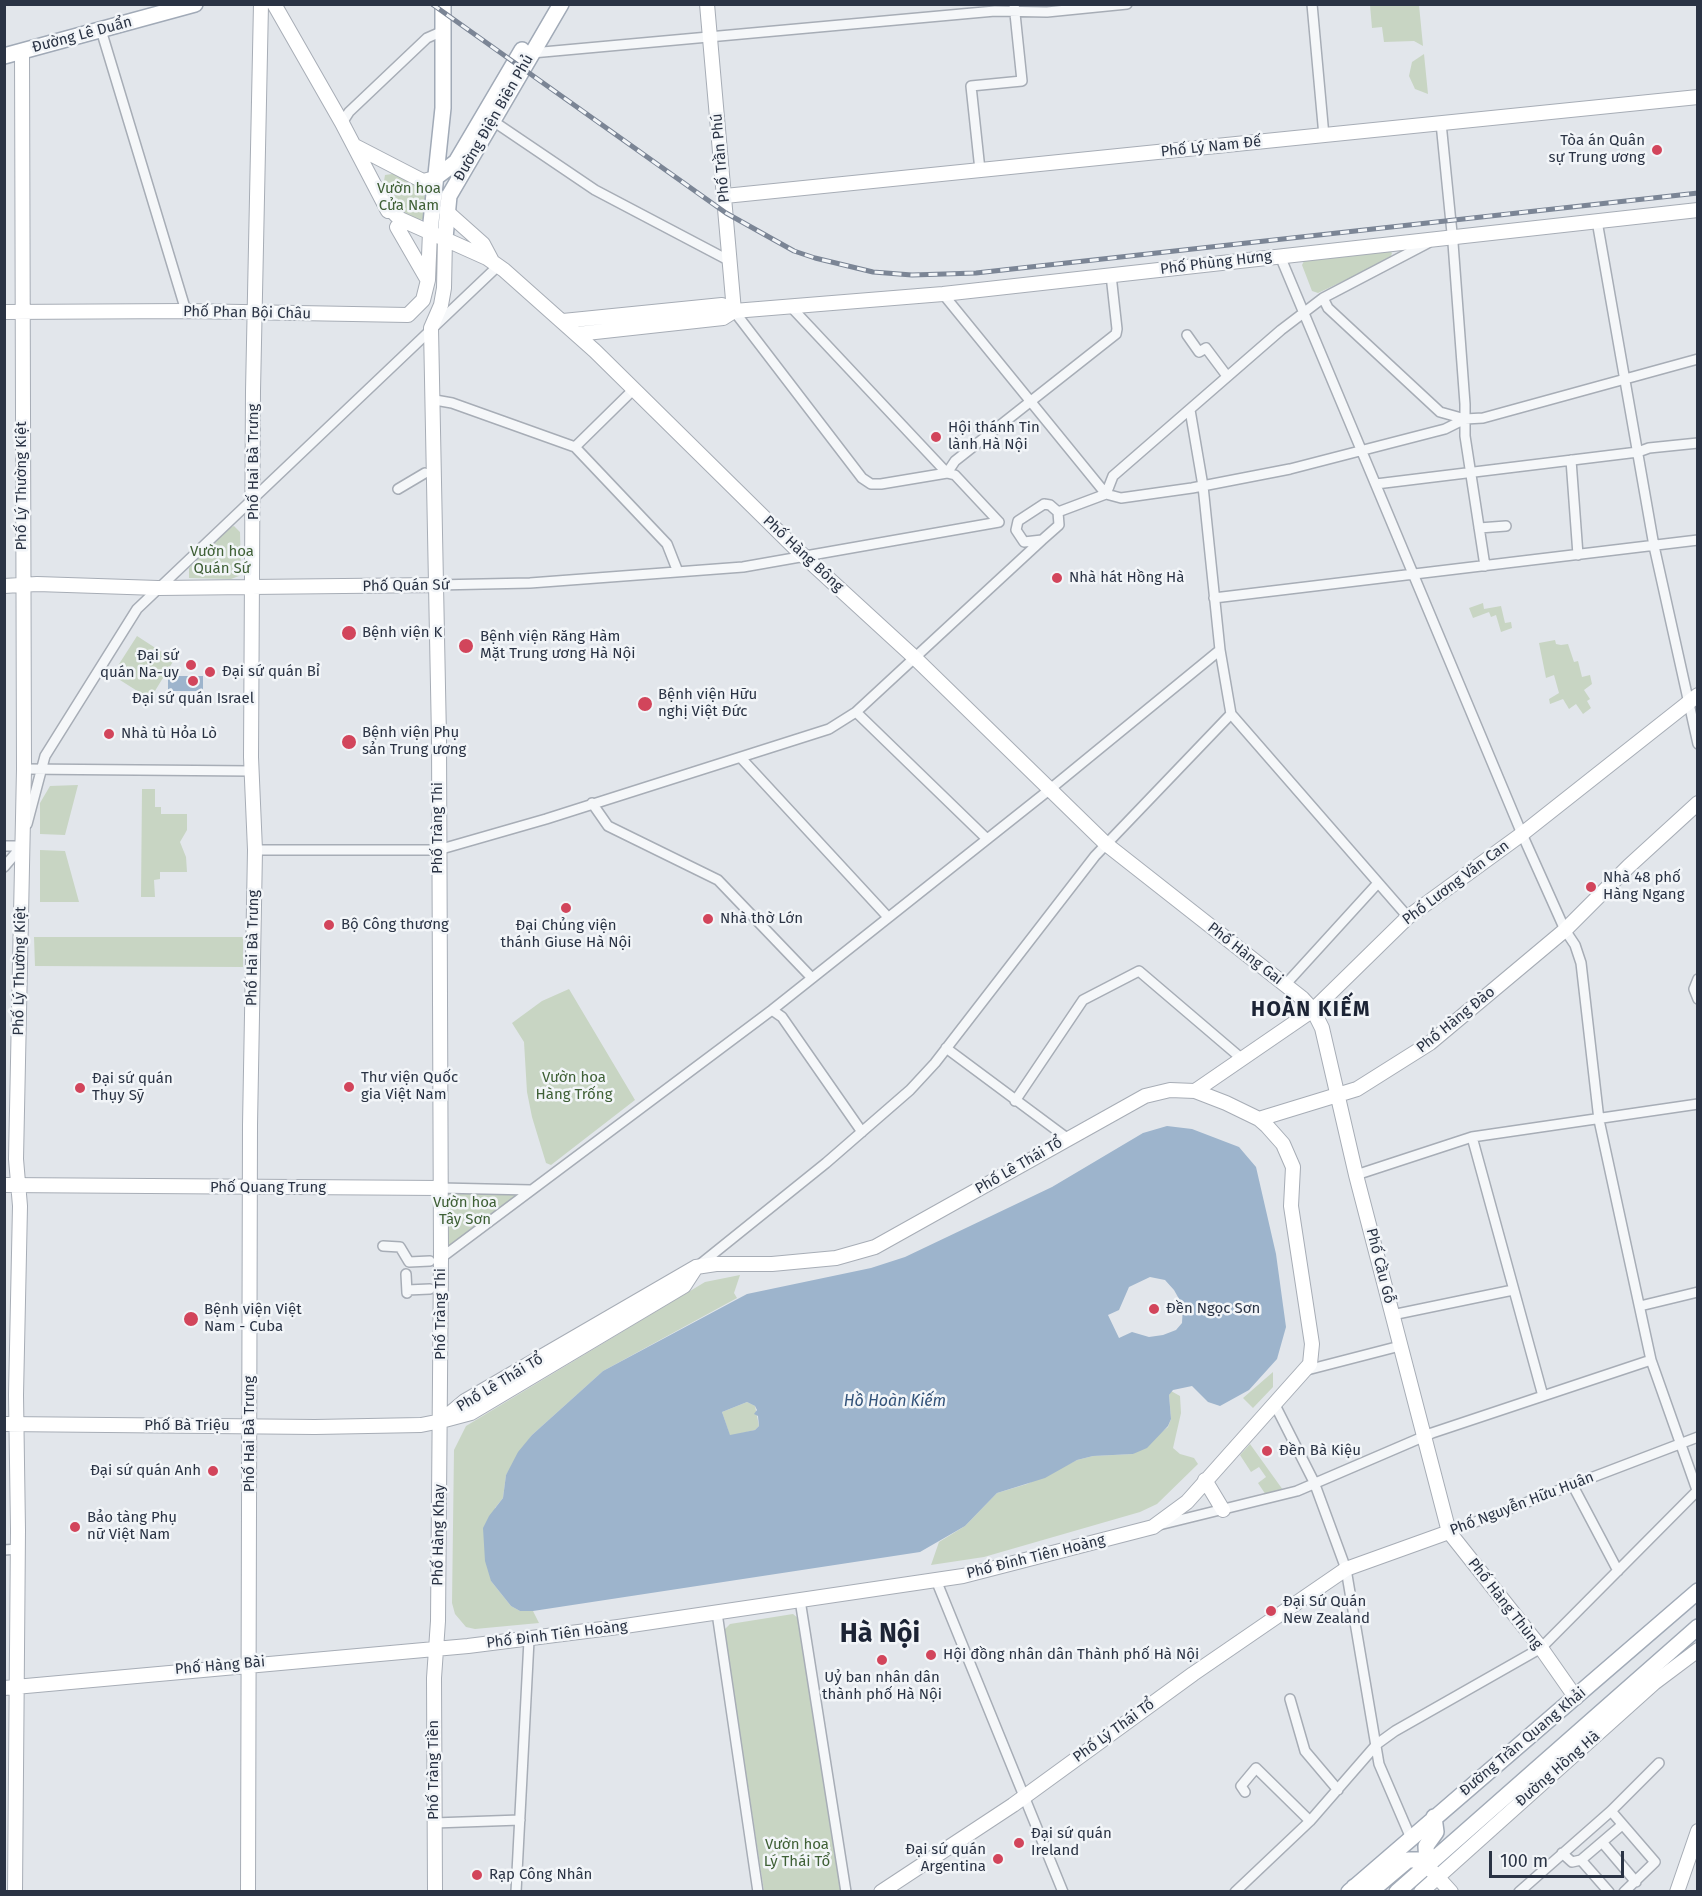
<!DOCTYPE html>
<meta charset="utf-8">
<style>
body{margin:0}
#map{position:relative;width:1702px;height:1896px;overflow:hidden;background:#e2e6eb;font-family:"Fira Sans",sans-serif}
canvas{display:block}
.frame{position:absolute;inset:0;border:6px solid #2a3344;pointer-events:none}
.scale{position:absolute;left:1489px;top:1851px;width:135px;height:27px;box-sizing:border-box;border:3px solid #2a3344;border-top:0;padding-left:8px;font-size:18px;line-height:21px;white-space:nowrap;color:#2a3344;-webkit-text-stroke:4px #f2f5f8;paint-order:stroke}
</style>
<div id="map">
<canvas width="1702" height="1896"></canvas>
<div class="frame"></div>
<div class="scale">100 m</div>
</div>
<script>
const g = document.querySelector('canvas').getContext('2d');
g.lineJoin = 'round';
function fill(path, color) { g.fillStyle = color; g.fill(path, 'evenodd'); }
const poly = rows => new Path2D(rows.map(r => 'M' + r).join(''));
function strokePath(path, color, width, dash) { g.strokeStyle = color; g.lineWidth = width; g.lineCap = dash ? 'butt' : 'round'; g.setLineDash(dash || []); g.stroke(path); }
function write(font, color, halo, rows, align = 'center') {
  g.font = font + ' "Fira Sans",sans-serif'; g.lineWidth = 5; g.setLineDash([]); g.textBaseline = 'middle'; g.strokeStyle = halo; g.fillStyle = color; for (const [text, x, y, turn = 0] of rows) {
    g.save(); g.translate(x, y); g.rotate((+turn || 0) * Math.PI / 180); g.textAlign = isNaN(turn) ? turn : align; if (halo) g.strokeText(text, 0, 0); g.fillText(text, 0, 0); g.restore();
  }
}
fill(poly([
 [1370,5,1419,5,1423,46,1414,41,1384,42,1382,27,1372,28],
 [1424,54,1428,94,1415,89,1409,76,1412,62],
 [399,173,425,187,428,203,427,218,417,221,402,215,391,203,383,187,385,175],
 [1388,249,1392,253,1390,259,1318,293,1312,291,1302,265,1304,261],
 [234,526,240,532,241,573,239,576,231,579,189,578,189,568,229,528],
 [1483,603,1484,609,1501,606,1505,623,1511,622,1512,628,1501,632,1496,615,1491,617,1489,612,1473,618,1469,608],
 [137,636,174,660,150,699,112,675],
 [1555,640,1556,644,1561,645,1568,644,1574,662,1578,661,1582,677,1590,675,1592,684,1584,690,1590,699,1587,701,1591,708,1583,714,1576,704,1569,709,1563,699,1550,704,1549,699,1559,693,1554,675,1546,678,1539,643],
 [78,785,65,835,40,834,40,803,50,786],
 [142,789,155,789,155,807,161,807,161,814,187,814,187,830,180,842,186,857,187,872,160,872,160,879,154,880,155,897,141,897],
 [40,850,65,851,79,902,40,902],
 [34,937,243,937,243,967,35,966],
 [569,989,635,1100,551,1165,546,1163,532,1117,527,1092,524,1042,512,1023,542,1001],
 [520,1193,445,1250,446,1194],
 [740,1275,734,1293,737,1298,603,1371,532,1435,506,1475,503,1498,495,1508,491,1581,511,1606,520,1611,533,1611,539,1623,475,1629,466,1627,455,1614,452,1603,454,1450,466,1426,705,1282],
 [1273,1372,1273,1387,1253,1408,1243,1398],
 [1171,1391,1180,1396,1181,1413,1173,1448,1180,1454,1194,1458,1198,1464,1157,1504,1140,1512,984,1557,931,1565,939,1542,965,1526,997,1493,1027,1484,1077,1460,1093,1456,1133,1454,1168,1427,1171,1419,1169,1395],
 [747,1402,755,1406,759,1426,755,1430,730,1436,722,1412],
 [1250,1444,1283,1490,1266,1495,1258,1483,1266,1477,1259,1467,1251,1472,1240,1455],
 [793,1614,799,1619,841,1891,764,1891,724,1630,730,1624]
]), '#c8d5c3');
fill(poly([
 [168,676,203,676,203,691,168,691],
 [1167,1126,1192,1129,1239,1147,1256,1167,1276,1254,1286,1327,1277,1359,1249,1390,1220,1406,1208,1402,1192,1386,1173,1390,1169,1395,1171,1419,1168,1426,1147,1448,1133,1454,1093,1456,1077,1460,1045,1478,997,1493,965,1526,920,1552,533,1611,520,1611,511,1606,491,1581,485,1561,483,1528,489,1516,503,1498,506,1475,518,1452,532,1435,603,1371,747,1294,871,1268,905,1257,1052,1187,1143,1133],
 [1150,1277,1165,1280,1174,1290,1183,1306,1182,1323,1176,1330,1163,1335,1149,1337,1132,1332,1119,1338,1108,1315,1119,1310,1129,1287],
 [747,1402,755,1406,757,1410,754,1414,758,1416,759,1426,755,1430,730,1435,722,1412]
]), '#9db4cc');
const street = poly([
 [1312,4,1324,136],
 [101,30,186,311],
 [532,53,995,11,1047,12,1127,4],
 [493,121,595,190,728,260],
 [342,123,349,112,427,38,443,31],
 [1441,123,1453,243,1465,404,1465,436,1485,566],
 [980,170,971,86,1022,81,1014,4],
 [1597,221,1654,546,1698,744],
 [1280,256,1522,834,1565,930,1575,945,1581,963,1599,1120,1651,1360,1698,1493],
 [943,294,1106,494],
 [1323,298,1328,308,1440,412,1465,419],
 [792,308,947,473,955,475,999,522],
 [734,311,862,478,871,484,881,484,947,473],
 [1187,335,1199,352,1206,348,1227,376],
 [435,400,452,403,575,447,667,544,678,572],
 [1190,410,1203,486,1220,650,1231,714,1408,917],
 [575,447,633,390],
 [1571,460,1578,555],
 [947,473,955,461,1116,334,1117,329,1111,275],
 [1376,484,1638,452,1649,448,1698,443],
 [398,489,425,473],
 [1106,494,1121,498,1192,488,1290,469,1445,429,1465,419,1483,418,1698,359],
 [1106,494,1113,476,1281,330,1323,298,1428,243],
 [1044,504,1050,505,1058,512,1059,525,1042,540,1024,542,1016,530,1018,521,1044,504],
 [1058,512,1106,494],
 [1479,528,1506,526],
 [436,585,530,583,743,567,999,522],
 [1214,598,1698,540],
 [856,712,987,839],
 [741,758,887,916],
 [24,769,251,771],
 [592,803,608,826,718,880,812,978],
 [27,824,45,756,137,609,498,266],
 [4,846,22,846],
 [255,850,438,850,546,819,829,729,856,712,1042,540],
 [4,867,22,846],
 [1698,979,1694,989,1698,999],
 [1285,985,1378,883],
 [772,1010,782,1017,862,1132],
 [946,1048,1067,1138],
 [1015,1101,1083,1000,1139,971,1241,1058],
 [1472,1137,1543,1396],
 [1356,1175,1472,1137,1698,1104],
 [440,1188,531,1190],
 [383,1246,400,1247,409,1262,430,1261],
 [441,1258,772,1010,1049,790,1220,650],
 [698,1266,826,1163,910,1090,935,1063,1095,856,1231,714],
 [406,1274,407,1293],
 [407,1290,430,1289],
 [1640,1306,1698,1292],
 [1392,1315,1513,1290],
 [1307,1370,1400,1346],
 [1275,1405,1314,1482,1346,1569,1379,1764,1410,1836],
 [1572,1484,1618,1571],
 [1159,1525,1297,1491,1432,1433,1651,1360],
 [1449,1532,1698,1437],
 [4,1550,18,1549],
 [936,1580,1063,1892],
 [800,1600,846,1892],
 [717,1613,758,1892],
 [1290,1699,1305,1751,1338,1790],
 [1245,1792,1241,1786,1256,1768,1310,1821],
 [1611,1811,1655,1862,1624,1892],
 [434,1823,520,1820],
 [1602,1842,1636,1882],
 [1562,1853,1572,1862,1581,1860,1609,1892],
 [1581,1860,1622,1825],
 [516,1892,529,1640],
 [1235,1892,1310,1821,1377,1744,1395,1731,1541,1648,1698,1490],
 [1519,1892,1611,1811,1659,1763]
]);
const secondary = poly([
 [274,4,342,123,388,211],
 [707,4,734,311],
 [355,146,417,178,423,181,435,178],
 [725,196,1698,97],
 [385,204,400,219,487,258,504,270,595,351,794,547,914,657,1106,844,1302,998,1313,1010,1322,1028,1356,1175,1449,1532,1541,1648,1576,1698],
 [446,211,483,244,492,261],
 [397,227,427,279],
 [4,312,186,311,408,315,423,300,428,280,430,232],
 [563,321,722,305,734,311],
 [577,334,723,318,734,311,943,294,1698,210],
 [4,586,37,584,158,588,436,585],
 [1195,1091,1313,1010,1408,917,1522,834,1698,695],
 [1259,1119,1357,1089,1430,1043,1565,930,1629,866,1698,803],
 [4,1185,440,1188],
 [4,1424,315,1427,421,1425,441,1421,471,1413,684,1286,695,1269],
 [1205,1480,1223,1510],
 [4,1688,468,1646,618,1627,963,1576,1153,1527,1187,1502,1310,1364,1312,1344,1291,1206,1293,1167,1283,1144,1267,1126,1259,1119,1226,1103,1195,1091,1170,1090,1145,1096,875,1247,836,1258,772,1264,716,1264,696,1267,465,1401,441,1421],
 [1432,1871,1451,1892],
 [15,1892,18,1530,16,1395,20,1206,16,1159,24,769,22,51],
 [248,1892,250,1125,255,850,251,757,253,391,261,4],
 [435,1892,434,1678,438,1621,441,1258,439,738,431,328,441,305,444,288,445,238],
 [881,1892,1013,1805,1193,1674,1346,1569,1449,1532],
 [1421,1892,1654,1683,1698,1650],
 [1677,1892,1698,1831]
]);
const primary = poly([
 [4,56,195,4],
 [435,178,456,162,522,50],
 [430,232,443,108,443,4],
 [445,238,449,196,561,4],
 [1427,1865,1426,1846,1436,1832,1434,1817],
 [1354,1887,1377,1886,1408,1860,1418,1860,1427,1865],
 [1349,1892,1698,1591],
 [1397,1892,1698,1627]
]);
strokePath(street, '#a7adb6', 12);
strokePath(secondary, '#a7adb6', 16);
strokePath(primary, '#a1aab7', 18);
strokePath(street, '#f5f7f9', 9);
strokePath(secondary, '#fff', 14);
strokePath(primary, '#fff', 15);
const rail = poly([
 [432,4,726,213,794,251,815,258,873,272,912,275,976,273,1698,193]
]);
strokePath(rail, '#7b8595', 5);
strokePath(rail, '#f2f5f8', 3, [9]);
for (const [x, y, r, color] of [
 [1657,150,6,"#d2455b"],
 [936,437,6,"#d2455b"],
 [1057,578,6,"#d2455b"],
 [349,633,8,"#d2455b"],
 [466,646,8,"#d2455b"],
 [191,665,6,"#d2455b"],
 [210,672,6,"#d2455b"],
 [193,681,6,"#d2455b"],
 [645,704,8,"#d2455b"],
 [109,734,6,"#d2455b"],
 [349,742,8,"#d2455b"],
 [1591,887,6,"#d2455b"],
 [566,908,6,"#d2455b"],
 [708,919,6,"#d2455b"],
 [329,925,6,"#d2455b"],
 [349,1087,6,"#d2455b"],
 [80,1088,6,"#d2455b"],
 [1154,1309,6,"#d2455b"],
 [191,1319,8,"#d2455b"],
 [1267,1451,6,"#d2455b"],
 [213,1471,6,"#d2455b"],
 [75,1527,6,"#d2455b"],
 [1271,1611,6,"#d2455b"],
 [931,1655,6,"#d2455b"],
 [882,1660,6,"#d2455b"],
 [1019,1843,6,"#d2455b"],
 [998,1859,6,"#d2455b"],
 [477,1875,6,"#d2455b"]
]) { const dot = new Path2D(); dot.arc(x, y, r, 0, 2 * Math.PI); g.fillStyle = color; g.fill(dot); strokePath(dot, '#f2f5f8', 2); }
write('15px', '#2a3344', '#f2f5f8', [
 ["Đường Lê Duẩn",82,35,-15],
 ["Đường Điện Biên Phủ",494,118,-60],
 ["Phố Lý Nam Đế",1211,147,-6],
 ["Phố Trần Phú",721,158,-95],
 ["Phố Phùng Hưng",1216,263,-7],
 ["Phố Phan Bội Châu",247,313,1],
 ["Phố Hai Bà Trưng",254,462,-90],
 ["Phố Lý Thường Kiệt",22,486,-90],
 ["Phố Hàng Bông",803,554,43],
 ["Phố Quán Sứ",406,586,-1],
 ["Phố Tràng Thi",438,828,-90],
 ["Phố Lương Văn Can",1456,883,-37],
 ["Phố Hai Bà Trưng",253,948,-89],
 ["Phố Hàng Gai",1245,954,38],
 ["Phố Lý Thường Kiệt",20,971,-89],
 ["Phố Hàng Đào",1456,1020,-39],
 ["Phố Lê Thái Tổ",1019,1166,-30],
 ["Phố Quang Trung",268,1188],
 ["Phố Cầu Gỗ",1380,1266,76],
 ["Phố Tràng Thi",441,1314,-90],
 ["Phố Lê Thái Tổ",500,1383,-31],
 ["Phố Bà Triệu",187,1426],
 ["Phố Hai Bà Trưng",250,1434,-90],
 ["Phố Nguyễn Hữu Huân",1522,1504,-21],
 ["Phố Hàng Khay",439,1535,-89],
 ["Phố Đinh Tiên Hoàng",1036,1557,-14],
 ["Phố Hàng Thùng",1505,1604,52],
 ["Phố Đinh Tiên Hoàng",557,1635,-7],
 ["Phố Hàng Bài",220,1666,-5],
 ["Phố Lý Thái Tổ",1114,1731,-36],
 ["Đường Trần Quang Khải",1523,1742,-40],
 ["Đường Hồng Hà",1558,1769,-41],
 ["Phố Tràng Tiền",434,1770,-90]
]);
write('15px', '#2a3344', '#f2f5f8', [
 ["Tòa án Quân",1645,141,"right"],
 ["sự Trung ương",1645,158,"right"],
 ["Hội thánh Tin",948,428],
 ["lành Hà Nội",948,445],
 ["Nhà hát Hồng Hà",1069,578],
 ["Bệnh viện K",362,633],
 ["Bệnh viện Răng Hàm",480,637],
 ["Mặt Trung ương Hà Nội",480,654],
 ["Đại sứ",179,656,"right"],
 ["quán Na-uy",179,673,"right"],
 ["Đại sứ quán Bỉ",222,672],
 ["Bệnh viện Hữu",658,695],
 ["nghị Việt Đức",658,712],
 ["Đại sứ quán Israel",193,699,"center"],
 ["Bệnh viện Phụ",362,733],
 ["sản Trung ương",362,750],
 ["Nhà tù Hỏa Lò",121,734],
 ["Nhà 48 phố",1603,878],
 ["Hàng Ngang",1603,895],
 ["Nhà thờ Lớn",720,919],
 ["Bộ Công thương",341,925],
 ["Đại Chủng viện",566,926,"center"],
 ["thánh Giuse Hà Nội",566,943,"center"],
 ["Thư viện Quốc",361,1078],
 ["gia Việt Nam",361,1095],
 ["Đại sứ quán",92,1079],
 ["Thụy Sỹ",92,1096],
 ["Đền Ngọc Sơn",1166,1309],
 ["Bệnh viện Việt",204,1310],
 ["Nam - Cuba",204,1327],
 ["Đền Bà Kiệu",1279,1451],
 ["Đại sứ quán Anh",201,1471,"right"],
 ["Bảo tàng Phụ",87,1518],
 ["nữ Việt Nam",87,1535],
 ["Đại Sứ Quán",1283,1602],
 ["New Zealand",1283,1619],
 ["Hội đồng nhân dân Thành phố Hà Nội",943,1655],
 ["Uỷ ban nhân dân",882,1678,"center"],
 ["thành phố Hà Nội",882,1695,"center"],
 ["Đại sứ quán",1031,1834],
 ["Ireland",1031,1851],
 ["Đại sứ quán",986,1850,"right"],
 ["Argentina",986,1867,"right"],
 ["Rạp Công Nhân",489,1875]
], 'left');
write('15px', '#3f6036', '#f2f5f8', [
 ["Vườn hoa",409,189],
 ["Cửa Nam",409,206],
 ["Vườn hoa",222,552],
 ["Quán Sứ",222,569],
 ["Vườn hoa",574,1078],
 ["Hàng Trống",574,1095],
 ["Vườn hoa",465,1203],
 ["Tây Sơn",465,1220],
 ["Vườn hoa",797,1845],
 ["Lý Thái Tổ",797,1862]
]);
write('italic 16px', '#325279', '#f2f5f8', [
 ["Hồ Hoàn Kiếm",895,1402]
]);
g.letterSpacing = '1.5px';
write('bold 21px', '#1c2435', '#f2f5f8', [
 ["HOÀN KIẾM",1311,1010]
]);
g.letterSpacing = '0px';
write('bold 27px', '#1c2435', '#f2f5f8', [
 ["Hà Nội",880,1634]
]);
</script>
